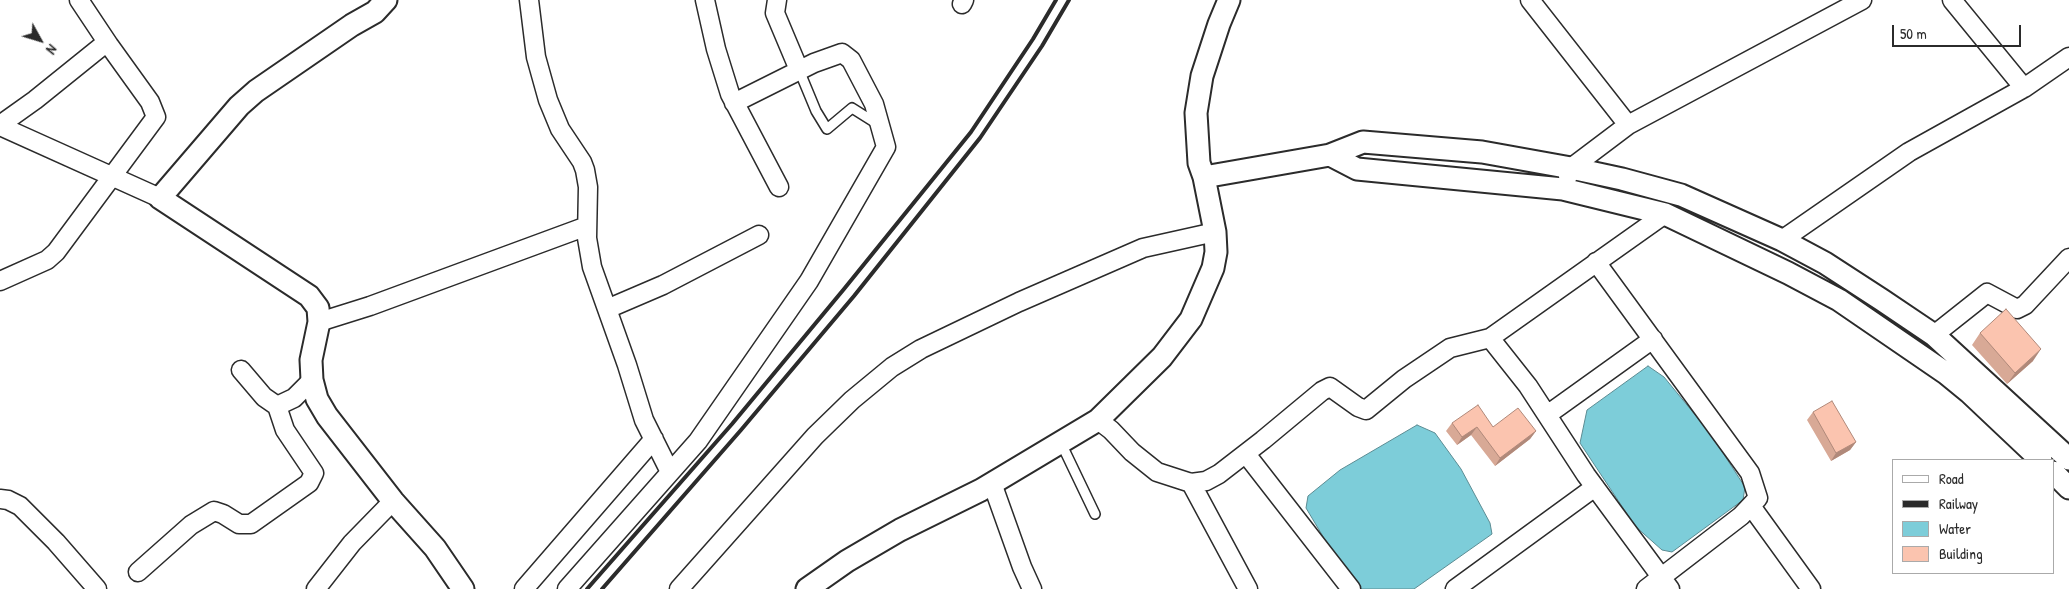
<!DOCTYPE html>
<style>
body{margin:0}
#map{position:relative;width:2069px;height:589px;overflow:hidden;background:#fff;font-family:"Patrick Hand",sans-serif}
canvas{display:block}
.legend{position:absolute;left:1892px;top:459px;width:162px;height:115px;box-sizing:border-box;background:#fff;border:1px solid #aaa;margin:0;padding:6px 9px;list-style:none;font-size:15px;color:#2b2b2b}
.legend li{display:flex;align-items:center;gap:10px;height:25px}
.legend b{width:25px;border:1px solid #aaa}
.north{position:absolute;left:15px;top:15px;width:50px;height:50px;-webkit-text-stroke:4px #fff;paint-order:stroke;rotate:129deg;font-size:14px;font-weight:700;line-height:20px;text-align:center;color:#2b2b2b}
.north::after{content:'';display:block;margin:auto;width:18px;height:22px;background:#2b2b2b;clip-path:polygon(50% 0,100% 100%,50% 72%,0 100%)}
.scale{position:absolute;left:1892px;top:25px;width:129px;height:22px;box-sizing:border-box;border:2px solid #2b2b2b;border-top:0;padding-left:6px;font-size:15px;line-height:18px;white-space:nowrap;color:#2b2b2b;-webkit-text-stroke:4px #fff;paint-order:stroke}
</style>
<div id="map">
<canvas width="2069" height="589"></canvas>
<ul class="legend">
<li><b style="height:6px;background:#fff"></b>Road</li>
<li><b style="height:6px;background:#2b2b2b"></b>Railway</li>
<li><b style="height:14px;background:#7dcdd9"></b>Water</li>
<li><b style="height:14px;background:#fbc4af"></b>Building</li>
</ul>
<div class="north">N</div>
<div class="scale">50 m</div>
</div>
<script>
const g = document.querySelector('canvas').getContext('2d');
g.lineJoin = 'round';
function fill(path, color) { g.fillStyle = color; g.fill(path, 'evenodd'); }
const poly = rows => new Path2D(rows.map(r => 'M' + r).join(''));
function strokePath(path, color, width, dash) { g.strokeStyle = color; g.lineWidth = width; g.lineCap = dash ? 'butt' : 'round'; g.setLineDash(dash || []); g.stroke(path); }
const water = poly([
 [1648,366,1664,377,1710,433,1745,487,1743,500,1672,552,1662,550,1635,526,1580,443,1587,410,1648,366],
 [1417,425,1435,433,1461,469,1490,523,1492,534,1414,589,1356,589,1349,580,1306,508,1308,496,1340,470,1417,425]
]);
fill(water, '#7dcdd9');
strokePath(water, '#5c8c93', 1);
const service = poly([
 [799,70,816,111,827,129,852,108,879,125],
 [1061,443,1095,514]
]);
const minor = poly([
 [529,0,536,57,548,100,560,129,582,162,585,170,588,187,587,238,592,267,627,365,644,420,670,472],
 [705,0,716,49,730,94,779,187],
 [777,0,775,13,799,70],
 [1530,0,1628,125,1571,168,1568,176],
 [1952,0,2024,88],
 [962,4,964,0],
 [0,125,35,100,107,42],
 [1628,125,1862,0],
 [0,126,160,198],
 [1782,240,1909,152,2024,88,2069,57],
 [1596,262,1750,473,1758,498,1741,516,1646,589],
 [0,281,47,260,56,252,156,117,150,102,109,45,79,0],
 [607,309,663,285,759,235],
 [319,322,370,306,587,226],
 [1934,335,1987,293,2017,309,2025,305,2069,258],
 [1490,338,1528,386,1586,475,1670,589],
 [241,370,264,397,277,406,294,398,312,380],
 [1547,415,1653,339],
 [1098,420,1111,430,1132,452,1157,472,1191,483,1206,481,1219,474,1263,440,1322,391,1330,387,1358,407,1366,410,1404,379,1450,348,1490,338,1665,214],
 [1246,454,1351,589],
 [992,483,1022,567,1032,589],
 [1191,483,1248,589],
 [0,499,8,500,20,506,56,542,97,589],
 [1751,506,1811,589],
 [138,572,191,525,214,511,223,514,239,524,251,524,309,483,314,473,285,430,277,406],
 [316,589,352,543,393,501],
 [524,589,654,439],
 [567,589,698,441,809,281,886,147,874,104,851,60,842,53,814,63,734,103],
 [679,589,815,436,852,400,892,367,921,349,1019,302,1143,248,1215,232],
 [1455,589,1595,487]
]);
const tertiary = poly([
 [386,0,375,12,352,25,256,91,239,106,160,198,309,296,318,308,319,322,311,360,312,380,317,399,327,416,393,501,435,548,463,589],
 [1330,155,1357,169,1563,189,1665,214,1788,273,1839,300,1947,374,1969,392,2041,460],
 [1204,177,1330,155,1363,142,1482,152,1571,168,1622,179,1681,195,1782,240,1825,263,1882,300,1934,335,2069,459],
 [2053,472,2069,488],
 [807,589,847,561,900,530,981,490,1098,420,1162,357,1191,319,1213,268,1216,252,1215,232,1204,177,1199,163,1196,113,1202,76,1219,24,1229,0]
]);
strokePath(service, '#2b2b2b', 12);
strokePath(minor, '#2b2b2b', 21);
strokePath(tertiary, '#2b2b2b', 25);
strokePath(service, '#fff', 9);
strokePath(minor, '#fff', 18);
strokePath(tertiary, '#fff', 21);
strokePath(poly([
 [587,589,732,424,844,289,971,132,1033,39,1056,0],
 [602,589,741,430,854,296,980,138,1042,46,1069,0]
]), '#2b2b2b', 4);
fill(poly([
 [1980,333,2033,361,2007,384,1972,345],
 [1813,412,1856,442,1850,450,1831,461,1807,420],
 [1452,423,1493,427,1536,431,1530,439,1495,466,1471,435,1457,445,1446,431]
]), '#d8a996');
fill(poly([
 [2041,349,2033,361,2007,384,2015,373],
 [1477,427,1471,435,1457,445,1462,437],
 [1536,431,1530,439,1495,466,1500,458],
 [1856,442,1850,450,1831,461,1836,453]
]), '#b0897a');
const building = poly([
 [2006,309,2041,349,2015,373,1980,333,2006,309],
 [1832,401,1856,442,1836,453,1813,412,1832,401],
 [1478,405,1493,427,1518,408,1536,431,1500,458,1477,427,1462,437,1452,423,1478,405]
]);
fill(building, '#fbc4af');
strokePath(building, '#b0897a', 1);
</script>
